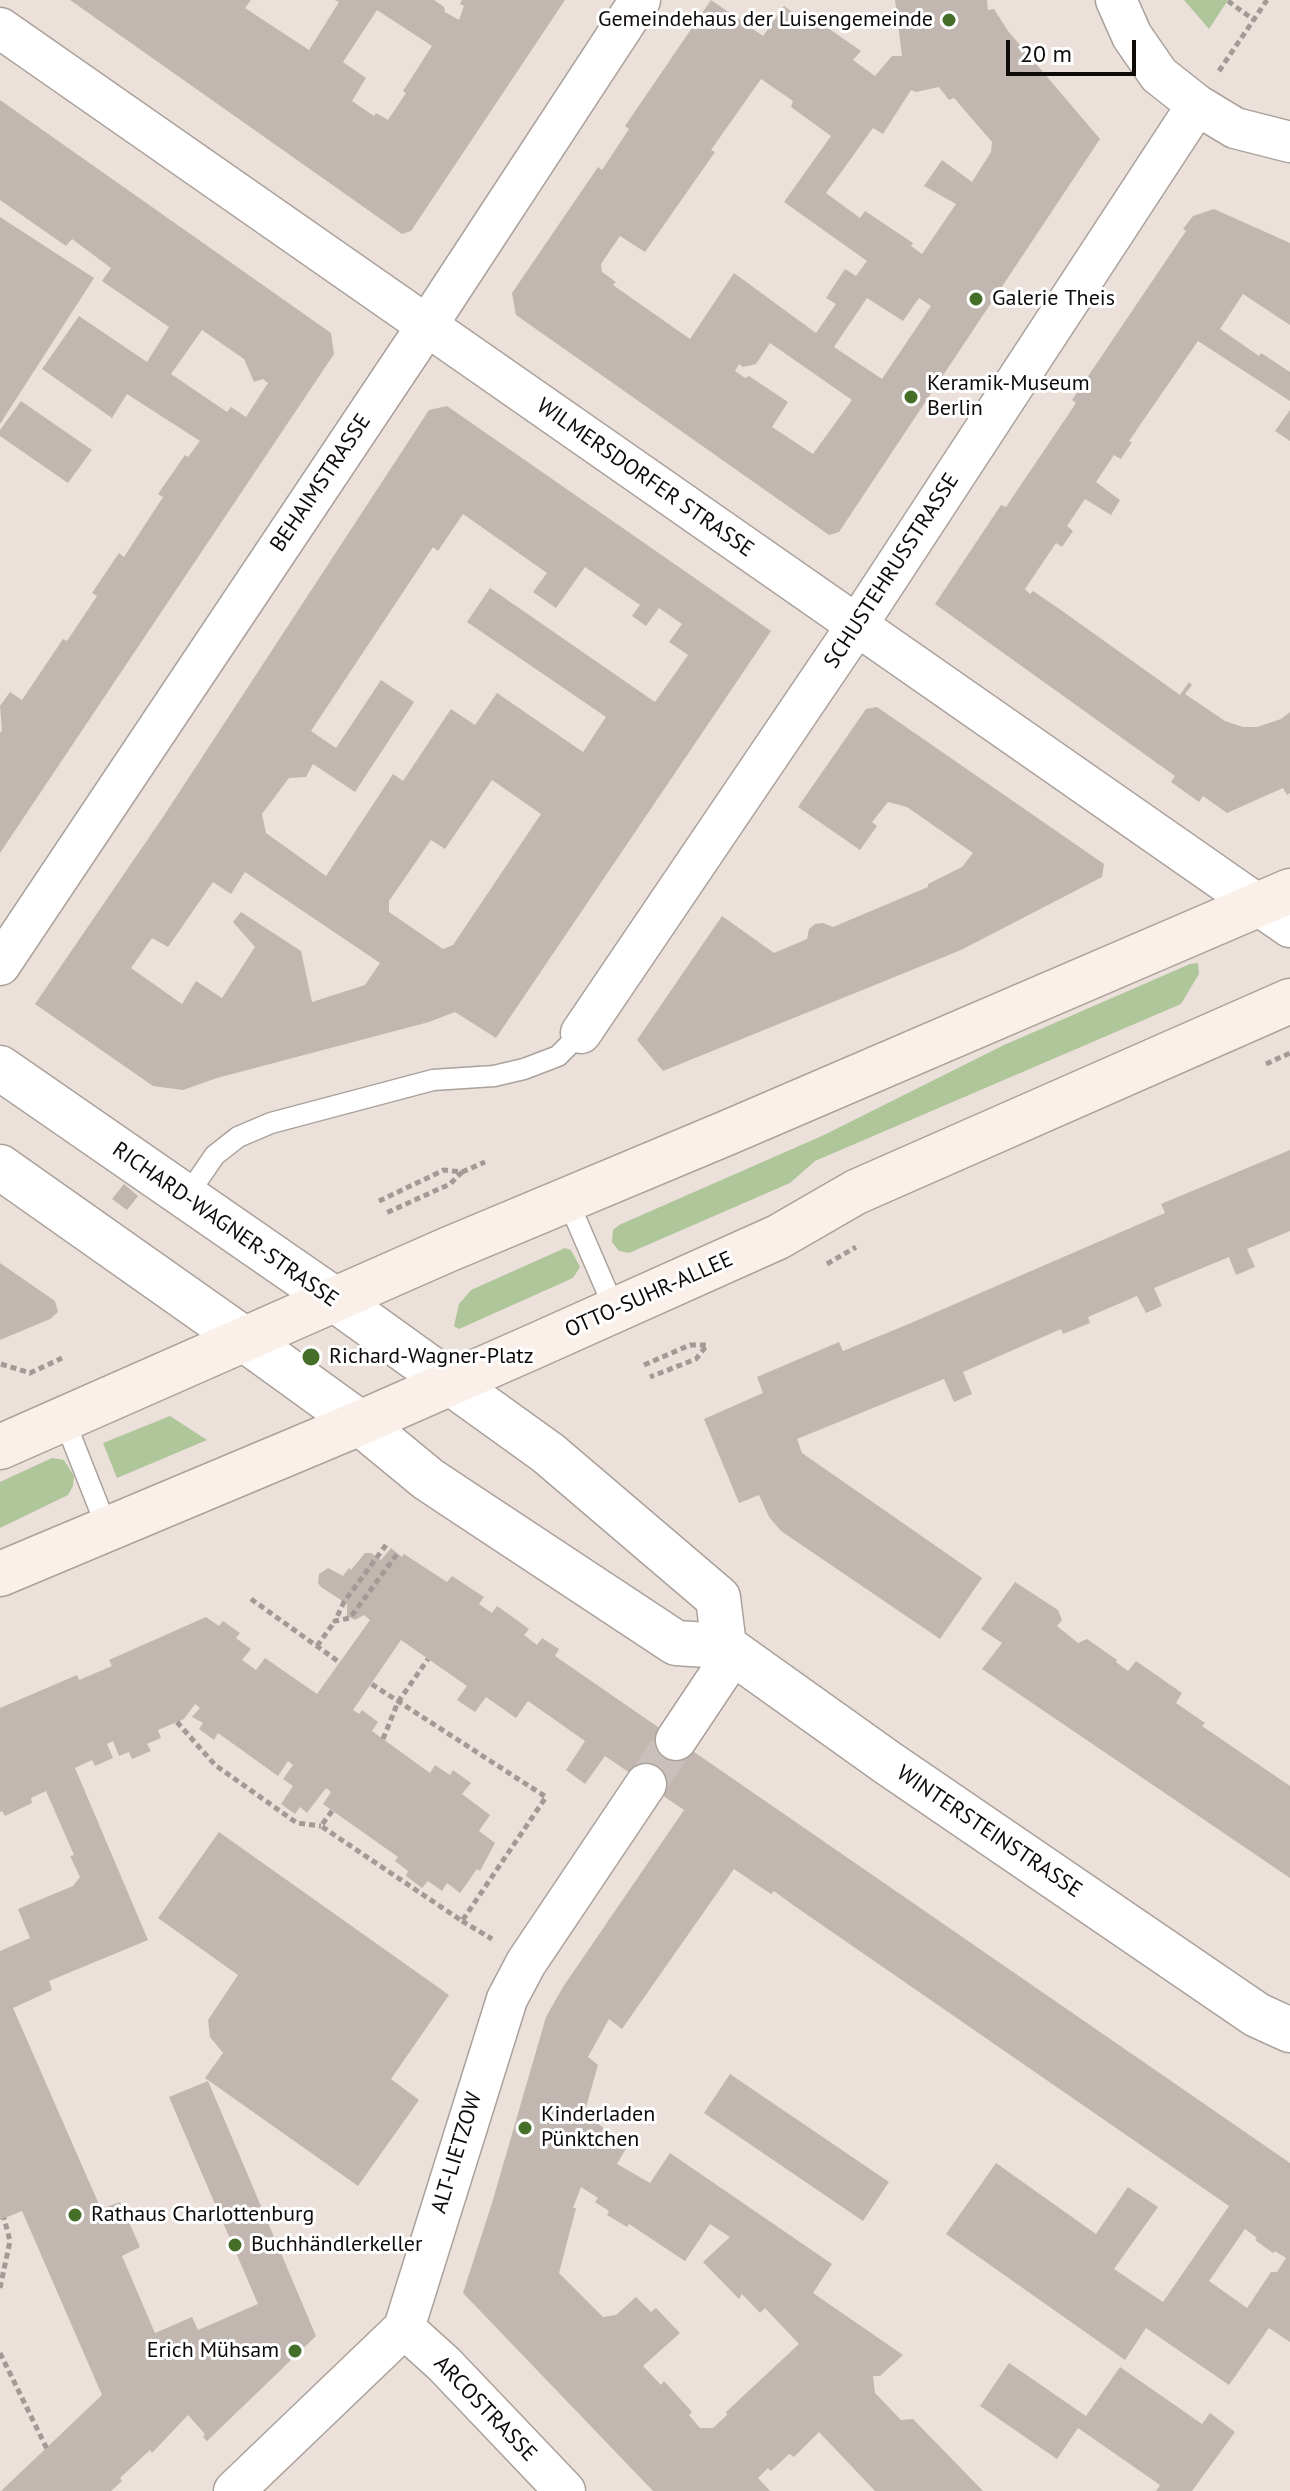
<!DOCTYPE html>
<meta charset="utf-8">
<style>
body{margin:0}
#map{position:relative;width:1290px;height:2491px;overflow:hidden;background:#ebe0da;font-family:"PT Sans",sans-serif}
canvas{display:block}
.scale{position:absolute;left:1006px;top:40px;width:130px;height:36px;box-sizing:border-box;border:4px solid #0f0b09;border-top:0;padding-left:10px;font-size:24px;line-height:28px;white-space:nowrap;color:#0f0b09;-webkit-text-stroke:6px #fff;paint-order:stroke}
</style>
<div id="map">
<canvas width="1290" height="2491"></canvas>
<div class="scale">20 m</div>
</div>
<script>
const g = document.querySelector('canvas').getContext('2d');
g.lineJoin = 'round';
function fill(path, color) { g.fillStyle = color; g.fill(path, 'evenodd'); }
const poly = rows => new Path2D(rows.map(r => 'M' + r).join(''));
function strokePath(path, color, width, dash) { g.strokeStyle = color; g.lineWidth = width; g.lineCap = dash ? 'butt' : 'round'; g.setLineDash(dash || []); g.stroke(path); }
function write(font, color, halo, rows, align = 'center') {
  g.font = font + ' "PT Sans",sans-serif'; g.lineWidth = 6; g.setLineDash([]); g.textBaseline = 'middle'; g.strokeStyle = halo; g.fillStyle = color; for (const [text, x, y, turn = 0] of rows) {
    g.save(); g.translate(x, y); g.rotate((+turn || 0) * Math.PI / 180); g.textAlign = isNaN(turn) ? turn : align; if (halo) g.strokeText(text, 0, 0); g.fillText(text, 0, 0); g.restore();
  }
}
fill(poly([
 [1184,0,1228,0,1209,29],
 [1198,963,1199,974,1181,1004,815,1161,790,1183,629,1253,619,1251,612,1242,613,1230,619,1225,824,1135,1004,1045,1190,964],
 [565,1248,571,1250,580,1267,573,1278,459,1329,454,1326,459,1304,471,1290],
 [170,1416,207,1440,117,1478,103,1443],
 [52,1458,64,1460,74,1476,73,1486,68,1495,0,1528,0,1482]
]), '#afc59a');
fill(poly([
 [70,0,251,0,245,8,309,50,339,2,335,0,434,0,444,7,445,12,459,20,464,6,460,4,462,0,565,0,411,231,402,234],
 [377,10,432,46,403,91,406,93,388,120,376,113,374,116,352,101,366,78,343,62],
 [711,0,763,36,784,6,801,18,805,12,861,51,853,60,875,76,892,56,902,56,895,0,987,0,988,10,994,9,1008,31,1100,139,839,532,829,535,516,315,512,293,598,167,602,170,629,129,625,126],
 [761,79,793,101,791,107,831,136,784,202,867,261,856,276,845,269,826,298,836,304,816,333,734,273,690,339,613,285,616,282,602,272,601,264,620,236,645,252,715,152,711,150],
 [939,87,949,100,954,98,992,142,991,152,972,182,942,160,924,186,956,204,922,254,911,246,913,243,865,211,860,218,826,193,873,128,883,134,911,90,916,92],
 [867,298,903,321,919,298,931,306,882,379,834,347],
 [770,343,852,400,813,454,772,427,788,402,749,376,745,378,735,371,739,364,743,367,756,364],
 [0,100,331,333,334,354,0,853,0,733,2,730,0,706,10,692,22,700,63,639,67,641,97,596,92,593,119,553,124,557,163,497,158,494,185,455,188,457,200,441,127,394,112,418,42,369,79,316,147,362,169,327,102,281,111,268,72,239,66,246,0,200],
 [202,330,244,359,254,382,263,379,268,383,246,417,231,407,227,412,171,374],
 [1214,209,1290,243,1290,325,1243,294,1220,329,1259,356,1261,353,1290,372,1290,401,1198,341,1129,441,1132,442,1121,459,1114,455,1096,482,1120,500,1111,515,1085,499,1067,526,1073,531,1062,547,1056,543,1025,589,1030,594,1033,591,1058,608,1180,695,1189,682,1192,685,1185,694,1225,721,1243,727,1257,727,1281,719,1290,712,1290,793,1287,795,1283,788,1227,813,1203,796,1199,802,1171,782,1175,776,935,604,1001,505,1006,507,1076,403,1072,400,1186,231,1183,229,1193,216],
 [0,217,94,278,0,424],
 [21,401,92,450,68,483,0,436,0,430],
 [447,406,771,631,496,1038,455,1012,429,1022,217,1078,183,1090,153,1086,35,1004,163,817,429,410],
 [463,514,547,573,533,592,556,608,585,567,640,605,632,616,646,626,659,608,682,624,669,642,688,655,655,702,490,588,467,622,606,717,583,752,497,693,475,725,451,709,403,781,393,774,326,876,266,833,262,814,289,778,306,777,313,764,355,792,414,702,381,680,336,748,311,731,433,547,438,551],
 [492,780,541,814,453,945,443,949,389,912,389,901,431,840,445,849],
 [245,872,380,963,365,985,312,1002,301,951,241,912,233,922,255,947,222,998,196,981,182,1004,131,968,152,938,168,947,213,882,231,894],
 [1290,410,1290,441,1275,431],
 [877,707,1104,864,1102,877,961,950,663,1071,637,1040,722,916,774,953,807,939,809,929,815,924,823,923,833,927,928,887,928,884,962,867,973,853,907,807,888,802,872,822,877,826,860,850,798,807,866,709],
 [1290,1150,1290,1231,1247,1249,1255,1267,1236,1275,1229,1257,1154,1288,1162,1306,1146,1313,1137,1296,1088,1317,1090,1323,1063,1334,1061,1329,963,1372,972,1394,954,1402,944,1379,797,1439,802,1453,982,1578,940,1639,781,1531,769,1517,759,1495,739,1503,704,1419,763,1393,757,1377,839,1342,843,1351,911,1323,1165,1213,1161,1204],
 [124,1184,138,1196,127,1210,112,1199],
 [0,1263,55,1301,58,1312,50,1319,0,1340],
 [391,1548,402,1557,404,1554,447,1582,452,1576,484,1597,479,1604,492,1613,497,1606,514,1618,529,1629,524,1635,537,1645,542,1638,559,1649,555,1656,1290,2163,1290,2342,1269,2328,1229,2385,1146,2328,1125,2360,946,2234,996,2163,1096,2234,1128,2187,1158,2207,1114,2269,1163,2302,1229,2206,793,1905,774,1891,771,1894,734,1869,622,2029,609,2019,588,2057,598,2065,584,2114,628,2145,617,2164,650,2183,670,2153,832,2264,813,2293,903,2355,880,2376,873,2376,875,2393,901,2420,913,2419,983,2491,875,2491,819,2432,794,2457,789,2454,771,2471,768,2468,758,2478,770,2491,653,2491,463,2293,492,2203,546,2017,563,1987,684,1810,605,1756,585,1784,566,1770,585,1741,528,1701,516,1718,486,1697,475,1712,457,1700,467,1686,401,1640,353,1710,359,1714,362,1710,378,1722,372,1731,430,1773,435,1765,450,1775,453,1770,471,1783,462,1794,490,1815,479,1831,495,1843,480,1871,477,1869,460,1893,447,1883,442,1891,428,1881,422,1888,406,1876,408,1871,395,1861,398,1857,323,1804,331,1792,326,1788,307,1813,300,1807,295,1814,281,1804,293,1786,283,1779,293,1765,288,1761,278,1776,218,1733,214,1740,199,1729,203,1723,192,1717,200,1708,195,1704,184,1719,158,1730,161,1738,147,1744,151,1751,132,1759,129,1752,119,1756,113,1741,107,1744,113,1758,95,1766,92,1760,75,1768,148,1940,49,1981,52,1990,13,2008,101,2209,120,2202,140,2247,122,2256,155,2333,192,2317,198,2330,258,2304,169,2097,208,2081,316,2336,207,2441,203,2437,205,2434,188,2415,152,2453,150,2450,120,2478,122,2481,111,2491,1,2491,102,2395,22,2211,0,2220,0,1951,30,1938,18,1909,73,1886,80,1877,70,1856,74,1855,46,1791,31,1798,32,1803,5,1816,2,1811,0,1812,0,1708,77,1675,79,1680,112,1666,109,1660,206,1617,219,1626,223,1621,240,1633,236,1638,251,1649,242,1660,256,1670,265,1658,317,1694,370,1620,364,1615,355,1620,347,1616,347,1604,321,1587,318,1583,319,1574,328,1568,343,1576,349,1568,351,1570,365,1553,371,1553,381,1560],
 [581,2187,598,2198,595,2202,609,2211,607,2215,627,2227,629,2224,685,2261,710,2224,730,2237,703,2262,739,2299,742,2294,760,2313,765,2308,799,2344,726,2412,727,2415,713,2428,700,2428,689,2415,692,2412,664,2381,661,2385,643,2366,680,2333,656,2308,651,2312,636,2297,616,2315,603,2317,559,2273,576,2208,573,2208],
 [1245,2229,1257,2238,1255,2240,1273,2253,1275,2251,1286,2258,1277,2272,1271,2272,1247,2308,1209,2281],
 [1015,1582,1058,1610,1062,1620,1057,1626,1078,1643,1087,1639,1117,1660,1116,1662,1128,1671,1136,1661,1182,1693,1176,1703,1205,1723,1202,1726,1290,1786,1290,1878,982,1669,1002,1643,981,1629],
 [219,1832,449,1995,391,2079,419,2100,358,2186,205,2078,223,2053,210,2037,208,2020,238,1975,158,1918],
 [730,2074,889,2182,863,2221,704,2113],
 [1009,2363,1086,2416,1120,2367,1202,2424,1210,2413,1235,2432,1192,2491,1156,2491,1160,2485,1078,2428,1057,2459,980,2406]
]), '#c1b7b0');
strokePath(poly([
 [646,1784,676,1740]
]), '#cac0bb', 40, [40, 20]);
const service = poly([
 [186,1197,215,1155,238,1137,271,1123,433,1080,494,1076,524,1069,558,1056,581,1033],
 [568,1201,615,1310],
 [64,1419,107,1528]
]);
const minor = poly([
 [1116,0,1132,36,1159,75,1197,105,1235,128,1290,142],
 [0,28,1290,927],
 [0,965,426,327,640,0],
 [581,1033,857,625,1197,105],
 [676,1740,734,1653],
 [404,2328,444,2364,565,2491],
 [234,2491,404,2328,507,1999,526,1963,646,1784]
]);
const tertiary = poly([
 [0,1068,334,1299,548,1453,718,1598,724,1646],
 [0,1167,244,1339,360,1423,428,1479,452,1495,676,1643,724,1646,888,1763,1257,2015,1290,2030]
]);
const secondary = poly([
 [0,1447,447,1250,729,1132,1290,891],
 [0,1574,360,1423,537,1345,778,1237,856,1192,1290,1001]
]);
strokePath(service, '#aba19b', 23);
strokePath(minor, '#aba19b', 43);
strokePath(tertiary, '#aba19b', 47);
strokePath(secondary, '#aba19b', 47);
strokePath(poly([
 [1228,1,1254,20],
 [1219,71,1267,0],
 [1266,1064,1290,1053],
 [462,1172,485,1162],
 [379,1201,444,1170,462,1172,450,1184,384,1214],
 [827,1264,856,1247],
 [1,1364,30,1373,62,1358],
 [644,1365,690,1345,707,1345,696,1359,650,1377],
 [386,1545,344,1602,335,1621,350,1618,397,1554],
 [251,1599,339,1662],
 [317,1646,335,1621],
 [177,1722,215,1765,297,1823,321,1826],
 [383,1739,398,1702,428,1659],
 [332,1811,321,1826,462,1921,546,1797,370,1683],
 [462,1921,492,1939],
 [0,2288,10,2241,4,2218],
 [0,2353,47,2449]
]), '#a29a95', 5, [6, 4]);
strokePath(service, '#fff', 20);
strokePath(minor, '#fff', 40);
strokePath(tertiary, '#fff', 44);
strokePath(secondary, '#fbf0e9', 44);
for (const [x, y, r, color] of [
 [949,20,8,"#456e29"],
 [976,299,8,"#456e29"],
 [911,397,8,"#456e29"],
 [311,1357,10,"#456e29"],
 [525,2128,8,"#456e29"],
 [75,2215,8,"#456e29"],
 [235,2245,8,"#456e29"],
 [295,2351,8,"#456e29"]
]) { const dot = new Path2D(); dot.arc(x, y, r, 0, 2 * Math.PI); g.fillStyle = color; g.fill(dot); strokePath(dot, '#fff', 3); }
write('22px', '#0f0b09', '#fff', [
 ["Gemeindehaus der Luisengemeinde",933,20,"right"],
 ["Galerie Theis",992,299],
 ["Keramik-Museum",927,384],
 ["Berlin",927,409],
 ["Richard-Wagner-Platz",329,1357],
 ["Kinderladen",541,2115],
 ["Pünktchen",541,2140],
 ["Rathaus Charlottenburg",91,2215],
 ["Buchhändlerkeller",251,2245],
 ["Erich Mühsam",279,2351,"right"]
], 'left');
write('22px', '#0f0b09', '#fff', [
 ["WILMERSDORFER STRASSE",645,478,35],
 ["BEHAIMSTRASSE",321,483,-56],
 ["SCHUSTEHRUSSTRASSE",892,571,-57],
 ["RICHARD-WAGNER-STRASSE",225,1225,35],
 ["OTTO-SUHR-ALLEE",649,1295,-24],
 ["WINTERSTEINSTRASSE",989,1832,34],
 ["ALT-LIETZOW",457,2153,-73],
 ["ARCOSTRASSE",485,2409,46]
]);
</script>
